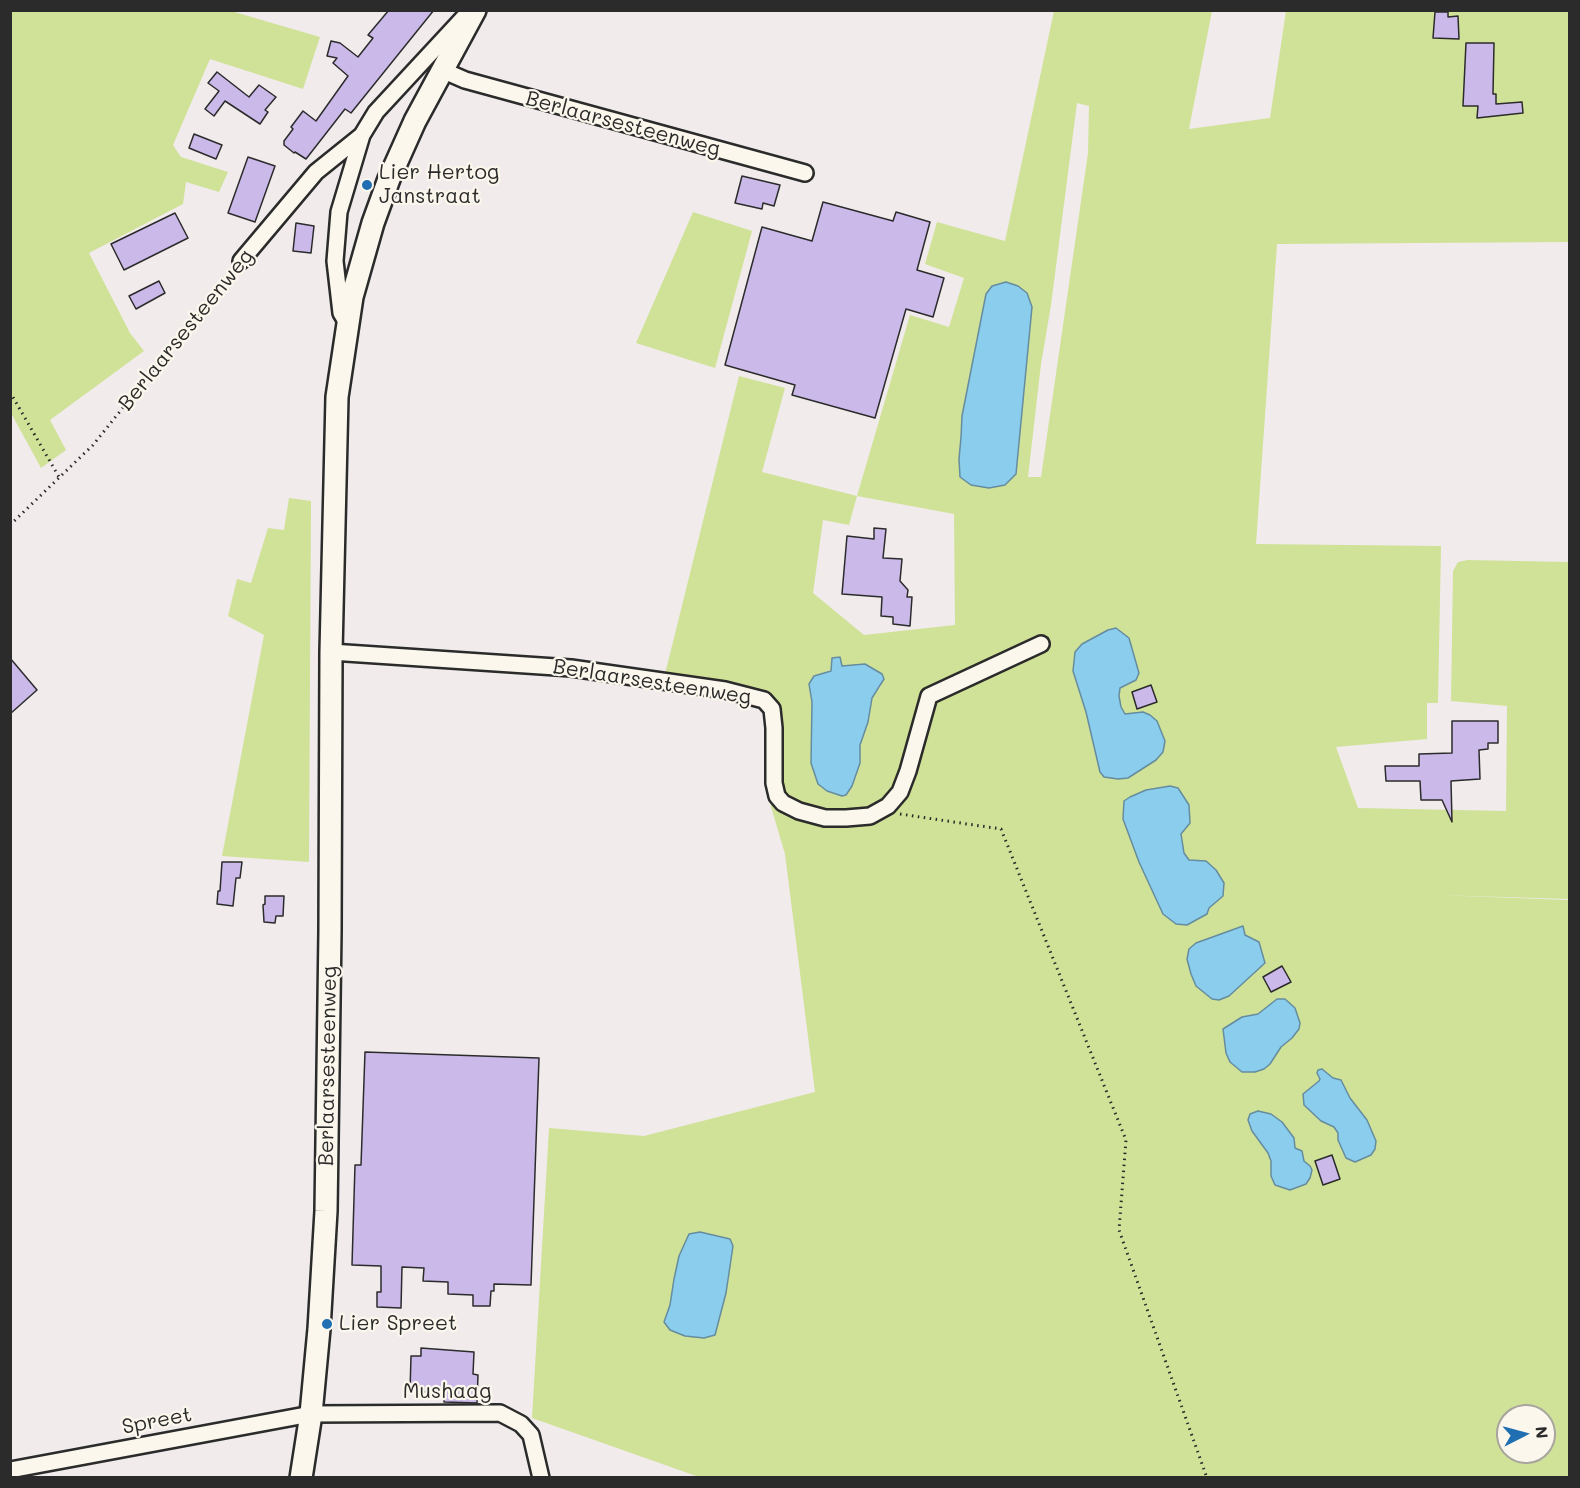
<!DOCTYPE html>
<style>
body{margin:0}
#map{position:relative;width:1580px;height:1488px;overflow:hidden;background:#f1ebec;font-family:Mali,sans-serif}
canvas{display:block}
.frame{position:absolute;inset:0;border:12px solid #2b2b2b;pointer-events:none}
.north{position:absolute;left:1496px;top:1404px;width:60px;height:60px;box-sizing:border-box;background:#fbf7ec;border:2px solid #a8a59f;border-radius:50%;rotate:84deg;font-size:16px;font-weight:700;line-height:24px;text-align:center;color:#2b2b2b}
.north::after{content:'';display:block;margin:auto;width:21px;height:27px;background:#1f6fb2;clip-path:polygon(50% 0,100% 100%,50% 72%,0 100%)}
</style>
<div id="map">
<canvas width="1580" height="1488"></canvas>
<div class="frame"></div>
<div class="north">N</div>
</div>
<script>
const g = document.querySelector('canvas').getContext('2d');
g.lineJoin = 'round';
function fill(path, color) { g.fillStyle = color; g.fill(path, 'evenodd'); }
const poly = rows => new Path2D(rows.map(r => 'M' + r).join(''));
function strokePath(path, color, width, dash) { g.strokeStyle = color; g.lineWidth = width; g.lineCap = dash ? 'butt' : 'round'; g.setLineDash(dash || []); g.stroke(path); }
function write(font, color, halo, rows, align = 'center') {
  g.font = font + ' Mali,sans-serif'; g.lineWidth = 4.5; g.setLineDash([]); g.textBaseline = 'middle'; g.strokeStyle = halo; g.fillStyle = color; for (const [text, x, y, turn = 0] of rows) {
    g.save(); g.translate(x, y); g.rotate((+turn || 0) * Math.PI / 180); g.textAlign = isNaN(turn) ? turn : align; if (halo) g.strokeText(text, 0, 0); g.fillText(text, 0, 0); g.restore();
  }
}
fill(poly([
 [10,11,231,11,320,37,303,89,210,59,173,145,181,157,228,172,219,192,186,182,183,204,89,253,130,333,144,351,50,420,66,450,41,468,11,413],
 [1054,11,1212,11,1189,129,1270,118,1286,11,1569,11,1569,242,1277,244,1256,544,1441,546,1438,703,1427,703,1427,739,1336,747,1358,808,1506,811,1507,706,1451,701,1453,571,1458,562,1468,560,1569,562,1569,899,1437,895,1569,900,1569,1477,699,1477,532,1418,549,1128,644,1136,815,1092,785,854,769,800,769,713,762,704,662,686,739,376,785,388,762,472,857,496,910,315,949,327,964,278,925,264,937,222,1005,241],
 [1077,103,1089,106,1088,153,1041,477,1028,477,1041,364,1051,305],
 [986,294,959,459,962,416],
 [857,496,954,514,955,625,864,635,813,593,823,520,849,525],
 [840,657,842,666,865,664,881,686,872,698,868,722,860,745,860,763,852,786,846,795,842,796,827,791,811,763,812,702,809,684,814,676,831,670],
 [1508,1416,1544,1416,1544,1452,1508,1452],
 [693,212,752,231,715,368,636,343],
 [289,498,311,501,309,862,222,856,264,635,228,616,237,579,251,583,268,528,284,530]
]), '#d0e297');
const water = poly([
 [1006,282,1018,286,1027,293,1032,307,1016,474,1005,485,989,488,971,485,960,477,959,459,961,437,962,416,986,294,992,286,1006,282],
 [1116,628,1129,638,1139,673,1136,680,1120,688,1119,696,1121,707,1125,714,1143,712,1150,715,1157,721,1165,741,1163,752,1156,760,1128,778,1118,779,1104,777,1100,772,1086,712,1073,671,1075,652,1082,644,1108,630,1116,628],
 [840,657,842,666,865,664,882,674,884,679,872,698,868,722,860,745,860,763,852,786,846,795,842,796,827,791,818,784,811,763,812,702,809,684,814,676,831,671,832,658,840,657],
 [1170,786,1178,788,1189,805,1190,823,1181,834,1184,853,1189,860,1206,861,1216,870,1224,883,1223,896,1209,908,1207,914,1187,925,1176,924,1163,914,1139,862,1123,819,1124,801,1130,797,1146,790,1170,786],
 [1243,926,1245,935,1259,942,1265,963,1229,996,1219,1000,1212,999,1196,986,1191,974,1187,959,1189,949,1196,943,1243,926],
 [1277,999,1285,999,1295,1008,1300,1023,1299,1029,1292,1038,1281,1047,1270,1064,1264,1069,1255,1072,1242,1072,1230,1062,1226,1053,1223,1029,1242,1017,1258,1014,1277,999],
 [1322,1069,1333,1078,1341,1080,1350,1098,1367,1120,1376,1141,1375,1149,1371,1155,1355,1162,1346,1158,1338,1140,1338,1133,1334,1127,1321,1121,1304,1105,1303,1094,1319,1081,1320,1079,1317,1073,1318,1070,1322,1069],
 [1258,1111,1271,1114,1282,1122,1294,1138,1295,1148,1302,1151,1304,1161,1310,1166,1312,1170,1310,1178,1306,1184,1290,1190,1275,1185,1271,1176,1271,1161,1268,1153,1252,1131,1248,1120,1250,1114,1258,1111],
 [700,1232,730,1239,733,1246,726,1293,715,1335,704,1338,685,1336,670,1330,664,1322,670,1305,674,1279,679,1256,689,1234,700,1232]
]);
fill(water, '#8bcdec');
strokePath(water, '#658c9f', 1.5);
const building = poly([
 [389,10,434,10,351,113,345,109,306,159,295,152,294,153,284,145,284,141,293,129,291,127,303,111,316,121,348,76,333,63,337,58,327,56,331,41,340,43,358,57,373,38,368,35,389,10],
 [1435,12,1448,12,1448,17,1458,16,1459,39,1433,38,1435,12],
 [1466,43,1494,43,1493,94,1496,94,1496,104,1522,102,1523,113,1477,118,1478,106,1463,106,1466,43],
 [217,72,249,97,259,85,276,97,265,110,268,112,260,124,225,101,214,116,205,109,219,91,208,83,217,72],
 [194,134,222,145,216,159,189,148,194,134],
 [248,157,275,166,255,222,228,213,248,157],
 [742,176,780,185,774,206,763,203,762,209,735,203,742,176],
 [823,202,893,221,896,212,930,222,917,270,944,278,933,317,906,309,875,418,792,395,795,385,725,365,762,227,812,241,823,202],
 [175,213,188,238,124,270,111,244,175,213],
 [296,223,314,226,311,253,293,251,296,223],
 [159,281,165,293,136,309,129,296,159,281],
 [874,528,886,529,883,558,902,559,900,581,908,590,907,597,912,597,910,626,893,624,893,617,881,616,882,597,842,594,847,536,874,539,874,528],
 [10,658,37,690,10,714,10,658],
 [1151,685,1157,702,1137,709,1132,692,1151,685],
 [1452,721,1498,721,1498,743,1488,743,1488,749,1479,750,1480,779,1451,781,1452,822,1442,800,1421,800,1420,781,1386,781,1385,766,1419,766,1419,754,1452,753,1452,721],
 [222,862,242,862,240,878,236,878,233,906,217,904,218,891,220,891,222,862],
 [265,896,284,896,283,916,276,916,275,923,264,922,263,905,265,904,265,896],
 [1282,966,1291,982,1271,992,1263,977,1282,966],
 [365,1052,539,1058,531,1285,494,1284,494,1291,491,1291,490,1306,473,1306,473,1295,448,1294,448,1282,423,1281,424,1268,402,1267,401,1308,377,1307,377,1292,381,1292,381,1266,352,1265,355,1165,361,1165,365,1052],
 [1332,1155,1340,1179,1323,1185,1315,1161,1332,1155],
 [421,1348,474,1352,473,1374,478,1375,477,1403,444,1402,444,1393,410,1391,411,1356,421,1356,421,1348]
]);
fill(building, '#cbb9ea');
strokePath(building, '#2b2b2b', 1.5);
const street = poly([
 [442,70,465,80,805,173],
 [241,261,316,172,362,135],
 [347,323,341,313,335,261,339,212,362,135,376,112,465,16],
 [331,652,571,668,725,690,764,700,772,709,774,728,774,783,777,796,783,803,799,811,825,818,846,818,870,816,888,806,900,792,908,771,929,696,1041,644],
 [10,1470,311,1414,500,1413,521,1424,531,1435,541,1478]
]);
const secondary = poly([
 [301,1478,311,1414,319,1329,326,1211,330,931,331,652,337,397,352,297,373,223,389,179,415,121,475,10]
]);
strokePath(street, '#2b2b2b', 20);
strokePath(secondary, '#2b2b2b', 26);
strokePath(poly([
 [10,392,59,477],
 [10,525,93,445,232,272],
 [900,814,1001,829,1126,1140,1119,1230,1207,1478]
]), '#2b2b2b', 3, [1.5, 4.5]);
strokePath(street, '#fbf7ec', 15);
strokePath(secondary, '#fbf7ec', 21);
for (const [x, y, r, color] of [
 [367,185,6,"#1f6fb2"],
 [327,1324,6,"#1f6fb2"]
]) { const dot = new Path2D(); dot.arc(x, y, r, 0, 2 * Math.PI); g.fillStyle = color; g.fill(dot); strokePath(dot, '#fbf7ec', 2); }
write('21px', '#2b2b2b', '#fbf7ec', [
 ["Berlaarsesteenweg",623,124,15],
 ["Berlaarsesteenweg",186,330,-51],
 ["Berlaarsesteenweg",652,682,9],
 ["Berlaarsesteenweg",328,1066,-89],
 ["Mushaag",447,1392],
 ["Spreet",157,1421,-11]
]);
write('21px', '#2b2b2b', '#fbf7ec', [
 ["Lier Hertog",379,173],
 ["Janstraat",379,197],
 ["Lier Spreet",339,1324]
], 'left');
</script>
